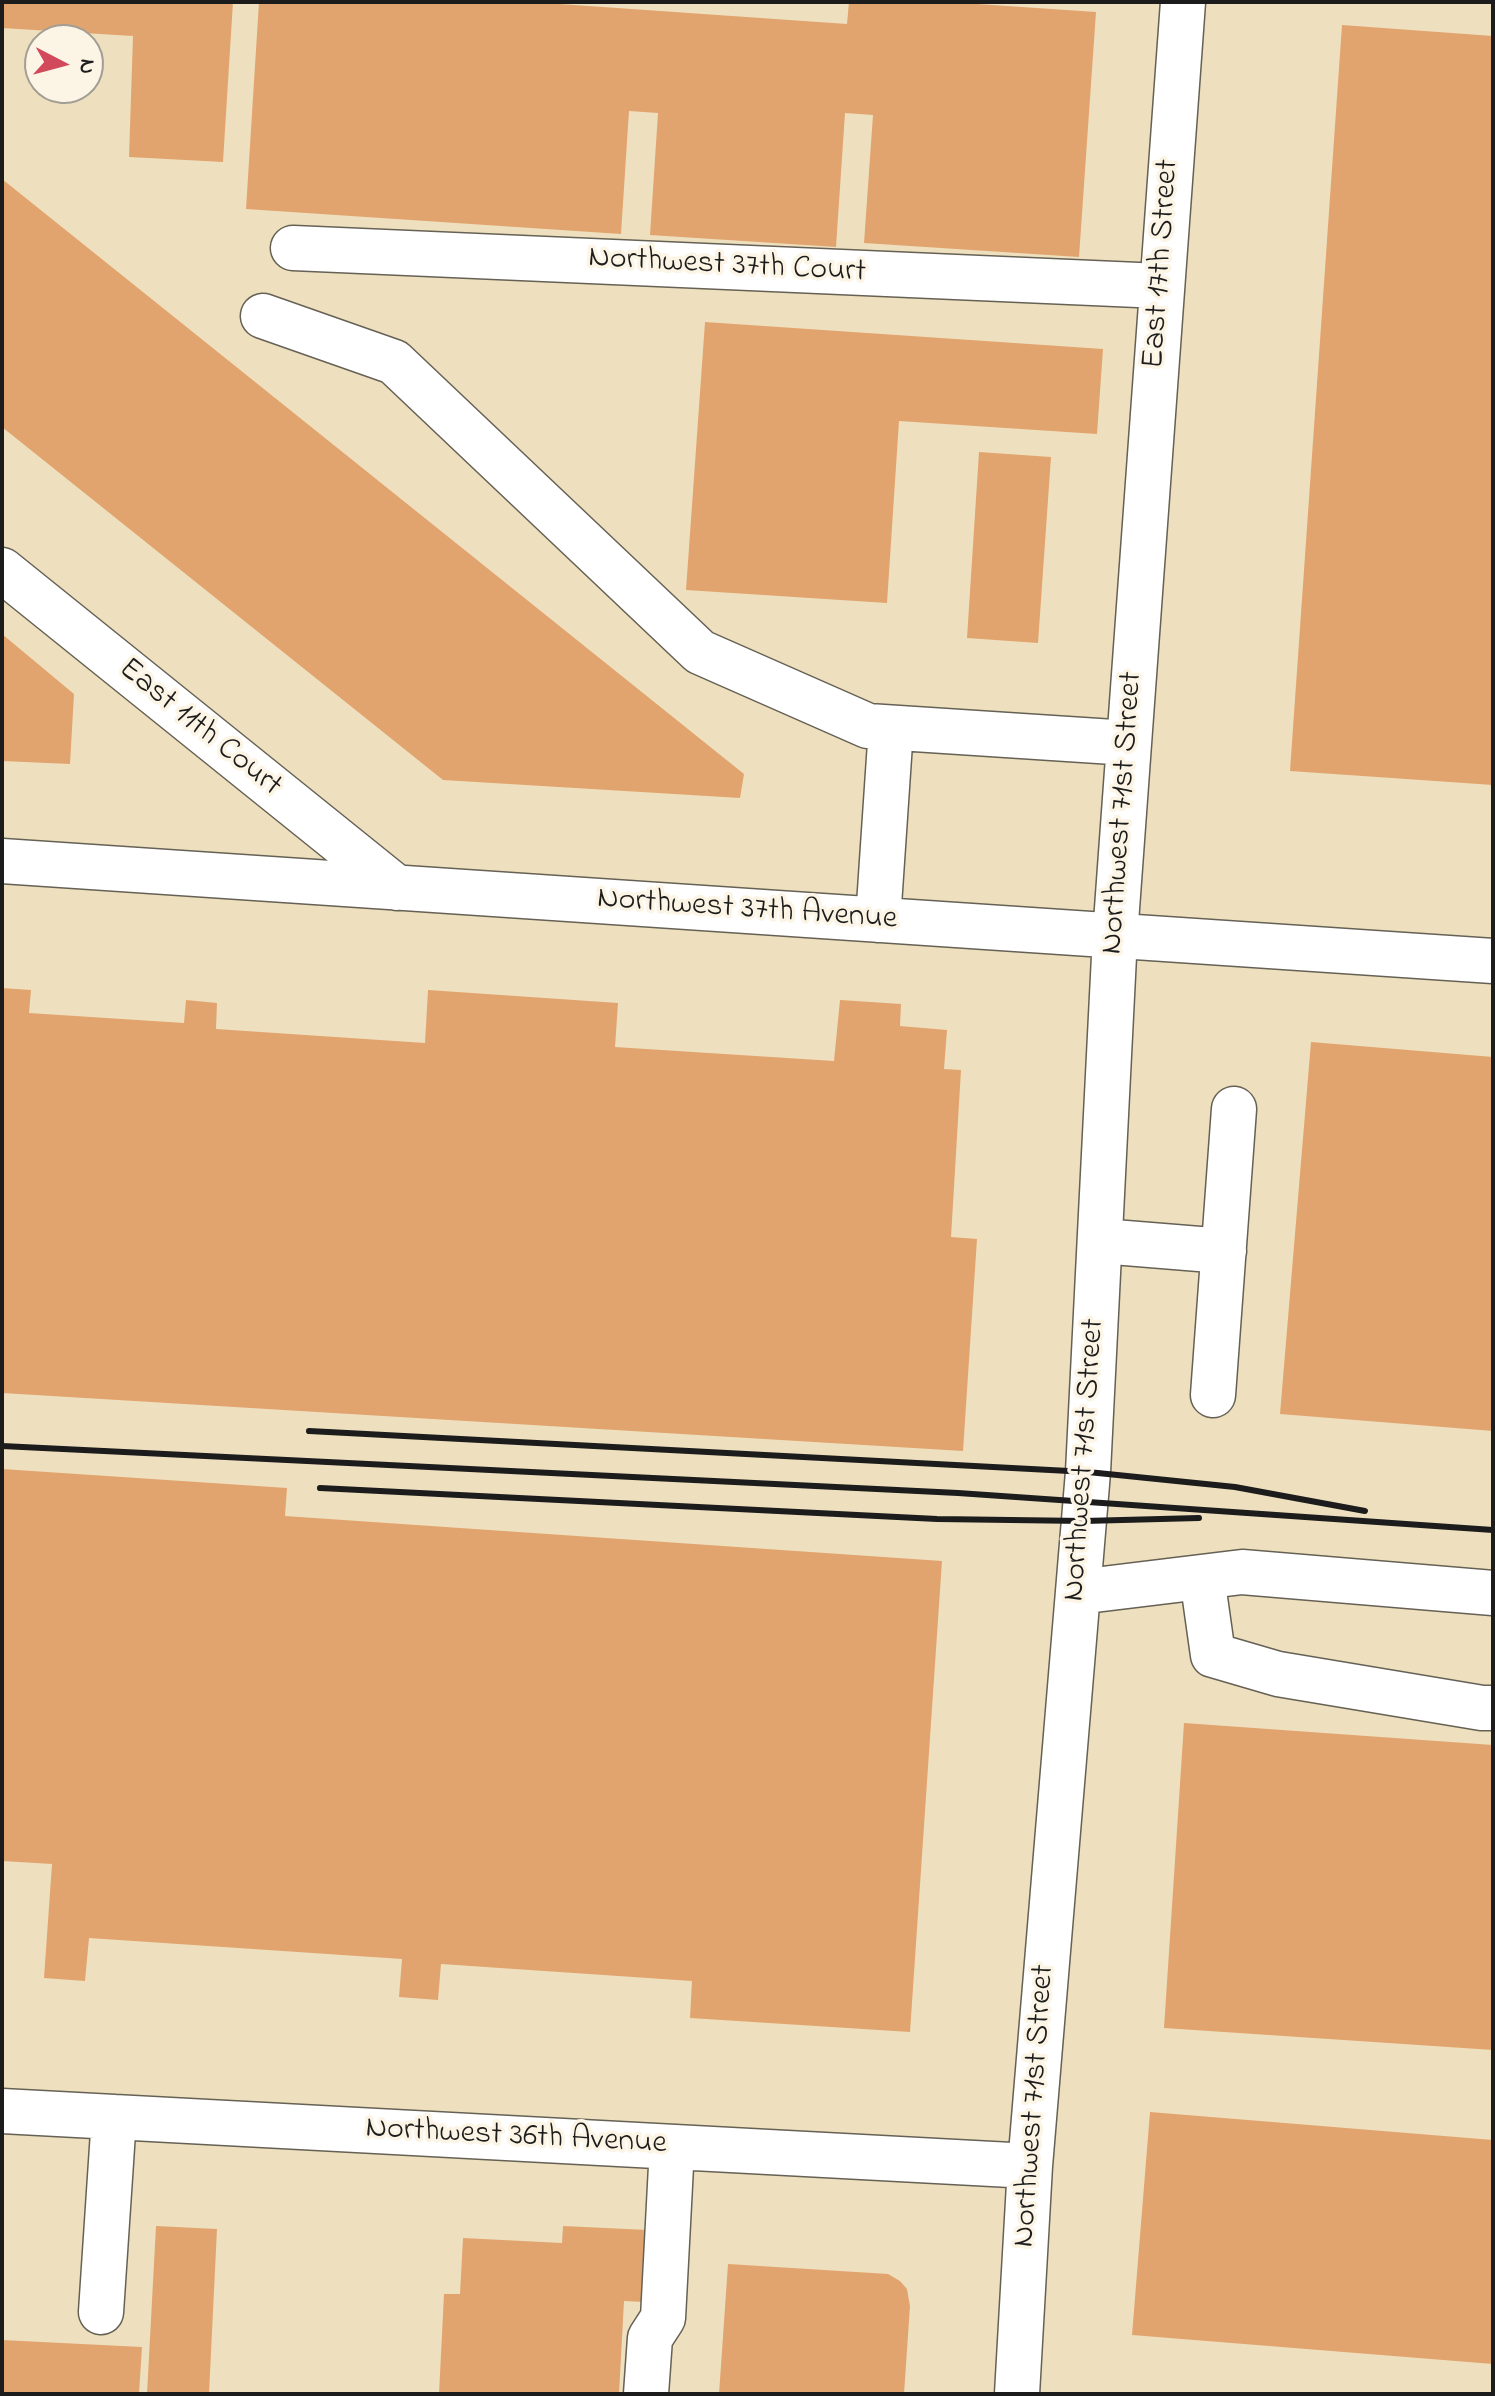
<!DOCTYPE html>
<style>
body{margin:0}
#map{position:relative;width:1495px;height:2396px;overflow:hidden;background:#eee0be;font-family:"Indie Flower",sans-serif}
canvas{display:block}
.frame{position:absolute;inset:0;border:4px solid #1c1c1c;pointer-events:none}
.north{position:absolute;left:24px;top:24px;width:80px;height:80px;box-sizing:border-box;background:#fcf5e5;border:2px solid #a29e95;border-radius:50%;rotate:96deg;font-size:22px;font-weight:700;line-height:32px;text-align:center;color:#1c1c1c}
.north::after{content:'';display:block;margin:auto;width:28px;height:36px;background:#d1495b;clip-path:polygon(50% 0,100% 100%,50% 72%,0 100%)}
</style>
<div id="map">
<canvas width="1495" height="2396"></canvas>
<div class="frame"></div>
<div class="north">N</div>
</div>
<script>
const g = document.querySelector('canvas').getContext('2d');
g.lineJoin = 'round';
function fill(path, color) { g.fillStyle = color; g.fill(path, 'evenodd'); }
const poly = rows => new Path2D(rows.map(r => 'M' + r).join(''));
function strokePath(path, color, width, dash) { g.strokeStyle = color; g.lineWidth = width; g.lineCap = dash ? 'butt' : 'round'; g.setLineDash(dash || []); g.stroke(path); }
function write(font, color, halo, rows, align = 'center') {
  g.font = font + ' "Indie Flower",sans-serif'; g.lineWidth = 7; g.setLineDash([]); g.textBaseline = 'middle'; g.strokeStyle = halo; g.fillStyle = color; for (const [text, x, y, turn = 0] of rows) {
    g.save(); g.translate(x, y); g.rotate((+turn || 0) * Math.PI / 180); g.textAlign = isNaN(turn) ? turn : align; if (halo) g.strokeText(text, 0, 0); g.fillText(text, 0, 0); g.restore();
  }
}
fill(poly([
 [2,2,233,2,223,162,129,157,133,36,2,28],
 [259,2,531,2,847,24,849,2,948,2,1096,12,1079,257,864,243,873,115,845,113,836,247,650,235,658,113,629,111,621,234,246,209],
 [1342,25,1493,36,1493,785,1290,771],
 [2,179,744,774,740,798,443,780,2,427],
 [705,322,1103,349,1097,434,899,421,887,603,686,590],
 [979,452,1051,457,1038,643,967,638],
 [2,634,74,694,70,764,2,761],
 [2,988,31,990,29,1013,184,1023,186,1000,217,1003,216,1029,425,1043,428,990,618,1003,615,1047,834,1061,840,1000,901,1004,900,1026,947,1030,944,1069,961,1070,951,1237,977,1239,963,1451,2,1393],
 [1311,1042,1493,1057,1493,1431,1280,1414],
 [2,1469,287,1488,285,1516,942,1561,910,2032,690,2018,692,1981,441,1964,438,2000,399,1997,402,1959,89,1938,85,1981,44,1978,52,1864,2,1861],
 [1184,1723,1493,1745,1493,2050,1164,2028],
 [1150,2112,1493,2140,1493,2364,1132,2335],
 [156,2226,217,2229,209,2394,147,2394],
 [563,2226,648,2230,644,2302,624,2301,619,2394,439,2394,444,2294,460,2294,463,2238,562,2243],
 [728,2264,888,2274,900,2281,907,2289,910,2306,904,2394,719,2394],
 [2,2340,142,2347,139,2394,2,2394]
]), '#e2a46f');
const minor = poly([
 [293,248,1161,286],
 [263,316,394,362,700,652,868,726,1129,743],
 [2,570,397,888],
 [2,861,1493,961],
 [878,920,891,728],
 [1101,1241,1224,1251],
 [1213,1395,1234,1109],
 [1202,1577,1213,1655,1278,1674,1482,1708,1493,1708],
 [1078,1592,1242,1572,1493,1593],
 [2,2111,1030,2166],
 [101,2312,114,2117],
 [646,2394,650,2338,663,2318,672,2147],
 [1017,2394,1030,2166,1088,1472,1115,936,1183,2]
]);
strokePath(minor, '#666155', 47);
strokePath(minor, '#fff', 44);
strokePath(poly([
 [309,1431,1088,1472,1235,1487,1365,1511],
 [2,1446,958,1493,1493,1530],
 [320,1488,937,1519,1084,1521,1199,1518]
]), '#1c1c1c', 6);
write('32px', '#1c1c1c', '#fcf5e5', [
 ["East 17th Street",1163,264,-86],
 ["Northwest 37th Court",727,267,3],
 ["East 11th Court",199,729,39],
 ["Northwest 71st Street",1124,813,-86],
 ["Northwest 37th Avenue",747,911,4],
 ["Northwest 71st Street",1086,1460,-86],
 ["Northwest 71st Street",1036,2106,-86],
 ["Northwest 36th Avenue",516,2138,3]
]);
</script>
